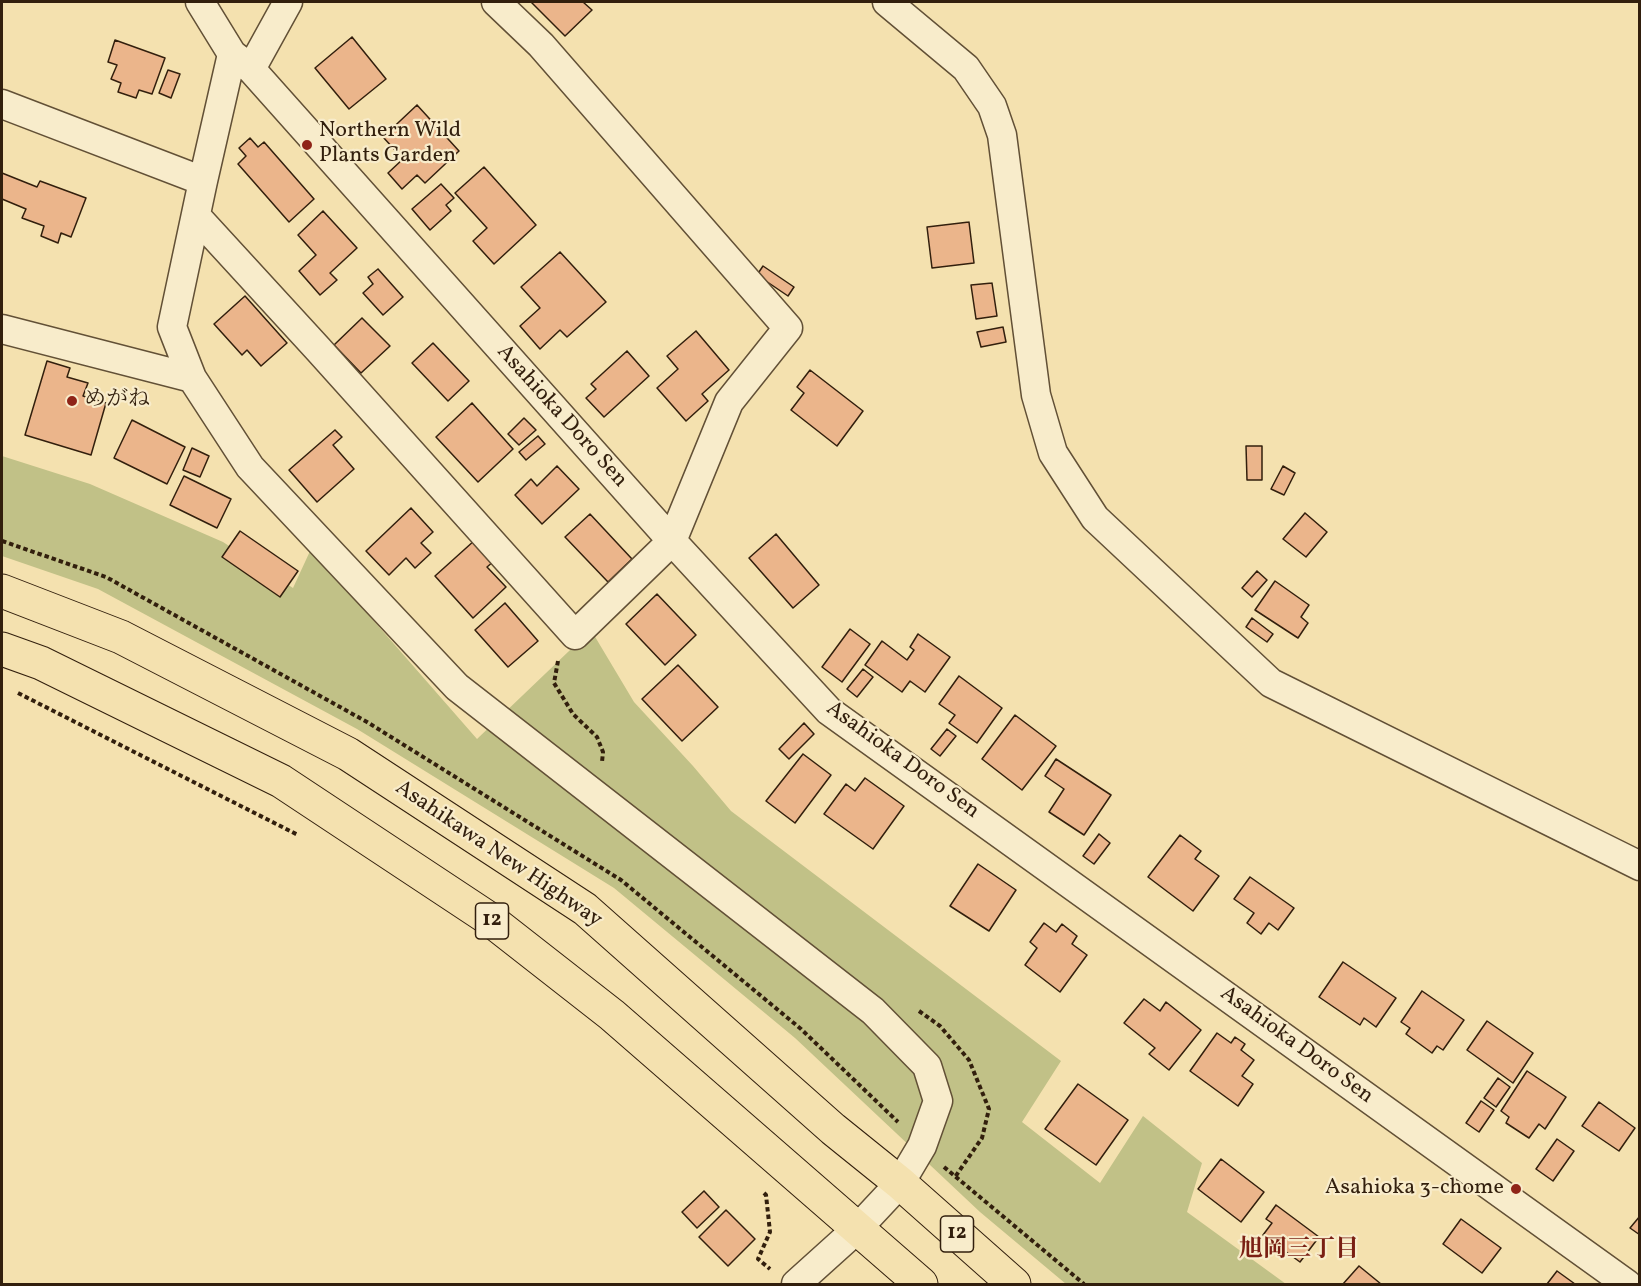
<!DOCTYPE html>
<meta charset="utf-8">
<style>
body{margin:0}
#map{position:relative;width:1641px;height:1286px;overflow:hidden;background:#f4e1af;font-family:Vollkorn,serif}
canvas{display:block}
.frame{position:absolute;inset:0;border:3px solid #321f0d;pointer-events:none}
</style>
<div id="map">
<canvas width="1641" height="1286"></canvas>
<div class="frame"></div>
</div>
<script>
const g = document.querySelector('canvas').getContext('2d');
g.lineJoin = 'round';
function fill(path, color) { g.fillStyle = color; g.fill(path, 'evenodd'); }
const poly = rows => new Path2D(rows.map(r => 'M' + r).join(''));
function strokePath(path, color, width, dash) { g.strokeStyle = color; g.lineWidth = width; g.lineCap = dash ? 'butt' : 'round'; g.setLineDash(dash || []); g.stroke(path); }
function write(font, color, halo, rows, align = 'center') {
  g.font = font + ' Vollkorn,"Noto Serif JP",serif'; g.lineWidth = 4.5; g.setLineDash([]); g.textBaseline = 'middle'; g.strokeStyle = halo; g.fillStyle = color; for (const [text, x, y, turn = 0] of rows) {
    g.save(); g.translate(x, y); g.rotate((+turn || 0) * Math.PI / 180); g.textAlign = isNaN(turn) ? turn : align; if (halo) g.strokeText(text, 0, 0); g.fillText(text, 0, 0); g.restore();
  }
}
fill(poly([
 [2,456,90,484,223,542,293,588,311,549,477,739,591,630,634,702,693,766,731,811,1061,1061,1022,1122,1100,1183,1143,1116,1202,1163,1187,1212,1286,1284,1066,1284,980,1212,795,1038,614,888,357,729,98,589,2,556]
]), '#c1c187');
const building = poly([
 [531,2,583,2,592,10,565,36,531,2],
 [352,37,386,79,349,109,315,68,352,37],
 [115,40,165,58,152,94,139,90,136,98,118,92,121,83,111,79,117,65,108,62,115,40],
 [168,70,180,74,171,98,159,93,168,70],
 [417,105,459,151,425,183,417,175,402,189,388,173,403,159,383,137,417,105],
 [250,138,258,147,264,142,314,199,289,222,238,164,246,156,239,148,250,138],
 [484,167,536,225,494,264,473,241,487,228,455,193,484,167],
 [2,173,37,187,40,181,86,198,71,237,61,233,58,243,41,236,44,226,22,218,26,209,2,199,2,173],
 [441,184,454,198,446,205,451,211,430,230,412,209,441,184],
 [323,211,357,248,330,273,337,280,320,295,299,271,316,255,298,235,323,211],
 [969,222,974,263,932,268,927,227,969,222],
 [560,252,606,302,567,337,560,330,540,349,520,326,540,308,521,287,560,252],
 [763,266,794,287,788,296,757,275,763,266],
 [378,269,403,297,383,315,363,293,373,284,368,277,378,269],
 [992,283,997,316,976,319,971,285,992,283],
 [245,296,287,343,261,366,247,350,242,355,214,324,245,296],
 [362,318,390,346,361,373,334,345,362,318],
 [1003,327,1006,342,981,347,977,332,1003,327],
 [696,331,729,370,702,394,708,401,686,421,657,388,678,369,667,356,696,331],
 [433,343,469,381,448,401,412,363,433,343],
 [627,351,649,376,604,417,586,398,596,389,591,384,627,351],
 [47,361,70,368,67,377,88,383,83,396,106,403,91,455,25,435,47,361],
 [810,370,863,411,837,446,791,410,804,393,797,387,810,370],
 [472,403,513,449,478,482,436,437,472,403],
 [524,418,536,430,519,445,508,434,524,418],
 [132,420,185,447,167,484,114,458,132,420],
 [335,430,342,437,333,445,354,469,317,502,289,470,335,430],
 [538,436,545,444,526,460,519,452,538,436],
 [1246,446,1262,446,1262,480,1247,480,1246,446],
 [192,448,209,456,200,477,183,470,192,448],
 [557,466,579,489,542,524,515,495,531,479,537,486,557,466],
 [1283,466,1295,473,1284,495,1271,489,1283,466],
 [184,476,231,499,217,528,170,505,184,476],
 [411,508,433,532,421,543,431,553,415,568,406,558,389,575,366,551,411,508],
 [1305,513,1327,532,1306,557,1283,539,1305,513],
 [590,514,632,559,608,582,565,537,590,514],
 [240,531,298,571,280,597,222,557,240,531],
 [776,534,819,585,793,608,749,558,776,534],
 [475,540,494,561,487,567,506,587,473,618,435,576,475,540],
 [1257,571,1267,580,1252,597,1242,588,1257,571],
 [1275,581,1309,605,1301,617,1308,623,1298,638,1255,610,1275,581],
 [657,594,696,635,665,665,626,624,657,594],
 [505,603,538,641,508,667,475,630,505,603],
 [1252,618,1273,634,1267,642,1246,627,1252,618],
 [850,629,870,644,842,682,822,667,850,629],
 [918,634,950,657,925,692,910,681,902,692,865,665,882,641,907,660,914,650,910,647,918,634],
 [678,665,718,707,682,741,642,699,678,665],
 [863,669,873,677,857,697,847,689,863,669],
 [959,676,1002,708,977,743,949,723,955,715,939,704,959,676],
 [1015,715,1056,746,1022,790,982,759,1015,715],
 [804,723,814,734,789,759,779,749,804,723],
 [947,729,956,736,940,756,931,749,947,729],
 [803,754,831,775,795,823,766,801,803,754],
 [1056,759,1111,795,1084,835,1049,812,1064,789,1045,776,1056,759],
 [865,778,904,806,873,849,824,814,846,784,855,791,865,778],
 [1099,834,1110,843,1094,864,1083,856,1099,834],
 [1180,835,1201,851,1195,859,1219,876,1193,911,1148,877,1180,835],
 [978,864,1016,890,989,931,950,906,978,864],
 [1250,877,1294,908,1278,930,1269,923,1261,934,1247,923,1254,913,1234,899,1250,877],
 [1044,923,1056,932,1062,924,1077,936,1072,944,1087,955,1060,992,1025,965,1037,948,1030,942,1044,923],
 [1343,962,1396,998,1376,1027,1364,1018,1360,1025,1319,997,1343,962],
 [1422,991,1464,1020,1443,1050,1437,1046,1432,1053,1406,1034,1410,1028,1401,1022,1422,991],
 [1144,999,1160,1011,1166,1002,1201,1030,1169,1070,1149,1054,1155,1048,1124,1023,1144,999],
 [1487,1021,1533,1053,1513,1083,1467,1050,1487,1021],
 [1217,1033,1231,1043,1235,1037,1245,1044,1241,1050,1254,1060,1242,1076,1253,1084,1238,1106,1190,1071,1217,1033],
 [1527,1071,1566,1097,1545,1129,1539,1124,1529,1138,1506,1123,1509,1117,1501,1111,1527,1071],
 [1498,1078,1510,1087,1496,1107,1484,1098,1498,1078],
 [1078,1084,1128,1120,1096,1165,1045,1129,1078,1084],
 [1481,1101,1494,1110,1479,1132,1466,1123,1481,1101],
 [1599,1102,1635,1128,1619,1151,1582,1126,1599,1102],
 [1557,1139,1574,1151,1553,1181,1536,1169,1557,1139],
 [1221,1159,1264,1192,1241,1222,1198,1189,1221,1159],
 [704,1191,719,1207,697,1228,682,1212,704,1191],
 [1276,1205,1319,1237,1300,1262,1263,1235,1272,1223,1266,1219,1276,1205],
 [726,1210,755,1239,728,1266,699,1237,726,1210],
 [1640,1216,1640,1235,1630,1228,1640,1216],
 [1461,1219,1501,1248,1482,1273,1443,1244,1461,1219],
 [1359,1266,1381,1284,1343,1284,1359,1266],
 [1557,1271,1575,1284,1547,1284,1557,1271]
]);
fill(building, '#ebb58b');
strokePath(building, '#321f0d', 1.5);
const minor = poly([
 [200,2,232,54,251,69,672,541,829,711,1627,1284],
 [887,2,966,68,992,106,1002,135,1036,395,1053,453,1095,518,1271,683,1640,866],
 [232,54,203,181,172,327,192,378,250,467,457,687,873,1011,927,1066,938,1101,922,1146,900,1183,857,1229,796,1284],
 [251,69,288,2],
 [2,104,203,181],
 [196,216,318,349,575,635,672,541,729,402,788,328,541,45,496,2],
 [2,329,192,378]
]);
const trunk = poly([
 [2,591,121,637,348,754,585,909,833,1129,900,1183,1014,1284],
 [2,649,41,663,281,781,488,918,612,1015,921,1284]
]);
strokePath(minor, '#625036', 31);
strokePath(trunk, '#321f0d', 35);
strokePath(poly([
 [2,541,106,577,367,722,621,880,801,1029,898,1122],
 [558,661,554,683,573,714,597,737,603,752,602,762],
 [18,693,298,835],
 [919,1011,940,1026,969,1060,989,1109,982,1138,955,1177],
 [944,1167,1084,1284],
 [764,1193,766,1195,770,1232,758,1259,770,1269]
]), '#321f0d', 4, [4.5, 3]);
strokePath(minor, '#f8eccb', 28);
strokePath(trunk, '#f4e1af', 33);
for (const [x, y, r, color] of [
 [307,145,6,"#8f2418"],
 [72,401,6,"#8f2418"],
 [1516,1189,6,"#8f2418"]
]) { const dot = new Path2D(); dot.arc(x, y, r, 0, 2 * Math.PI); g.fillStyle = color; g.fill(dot); strokePath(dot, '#f8eccb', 2); }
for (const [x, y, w] of [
 [492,921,33],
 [957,1234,33]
]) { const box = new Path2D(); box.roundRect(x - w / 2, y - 18, w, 36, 4.5); g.fillStyle = '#f8eccb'; g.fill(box); strokePath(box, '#321f0d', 1.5); }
write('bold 21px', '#321f0d', null, [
 ["12",492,921],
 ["12",957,1234]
]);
write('22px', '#321f0d', '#f8eccb', [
 ["Northern Wild",319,132],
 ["Plants Garden",319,157],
 ["めがね",84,401],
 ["Asahioka 3-chome",1504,1189,"right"]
], 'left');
write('22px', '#321f0d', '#f8eccb', [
 ["Asahioka Doro Sen",561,417,48],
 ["Asahioka Doro Sen",902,761,36],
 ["Asahikawa New Highway",498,855,34],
 ["Asahioka Doro Sen",1296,1046,36]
]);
write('bold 24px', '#7a1f14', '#f8eccb', [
 ["旭岡三丁目",1299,1252]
]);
</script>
